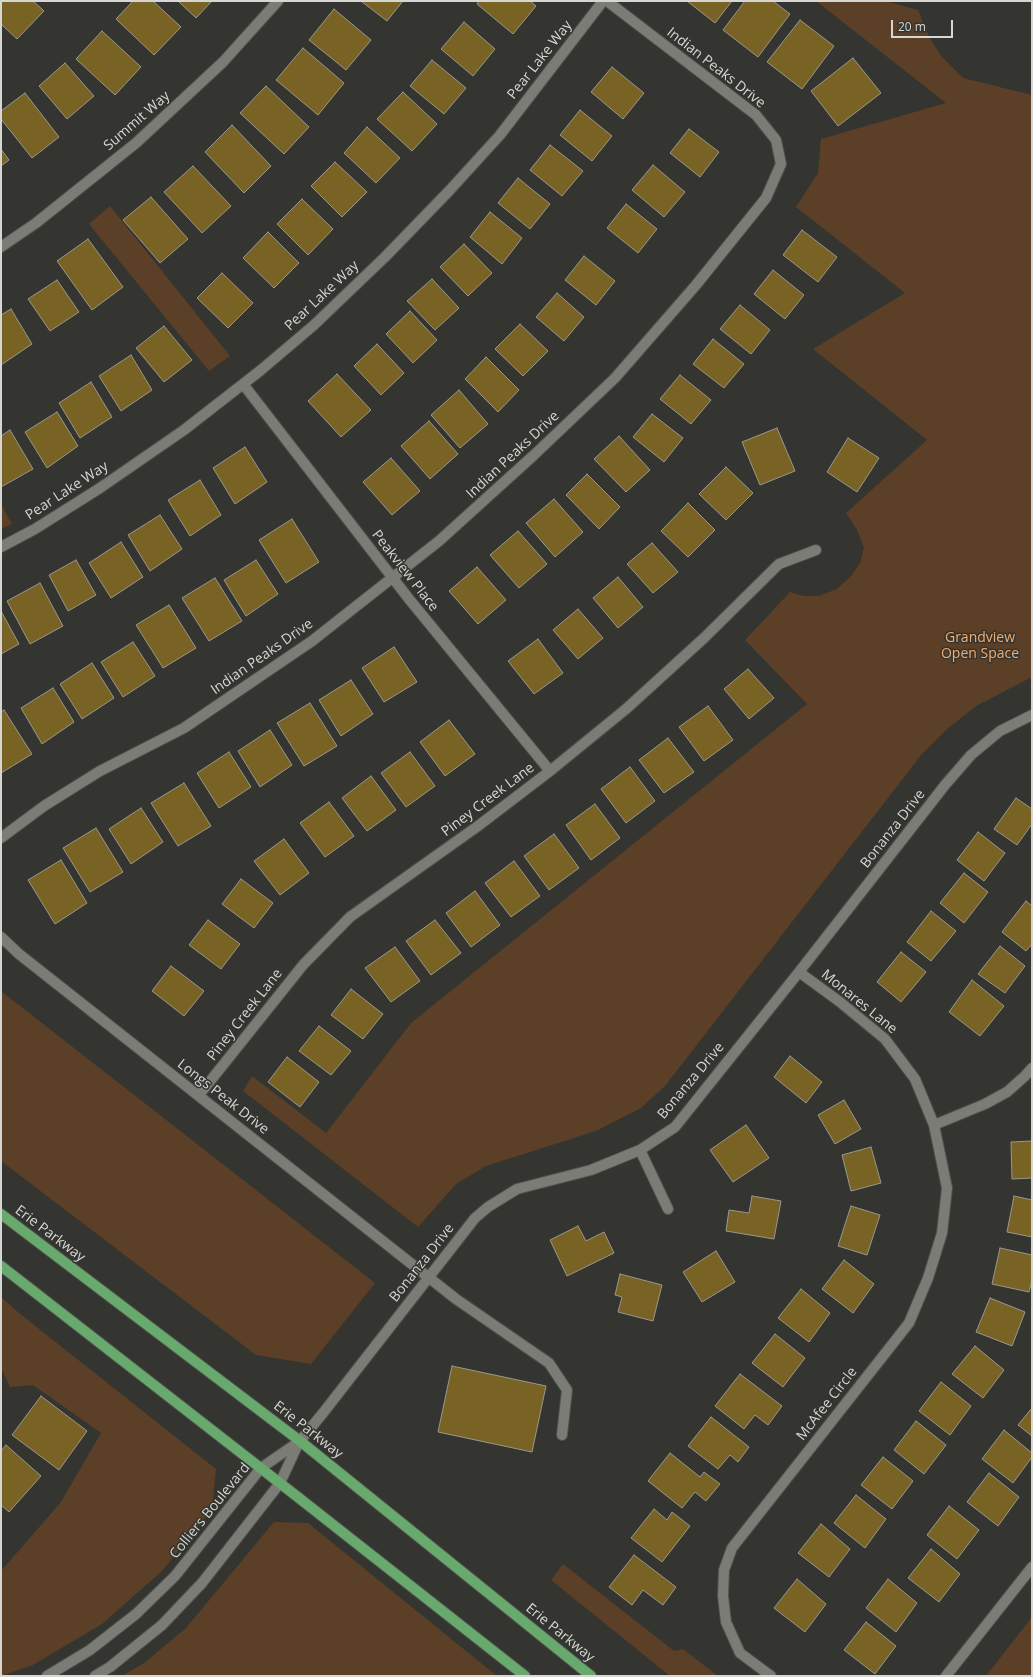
<!DOCTYPE html>
<style>
body{margin:0}
#map{position:relative;width:1033px;height:1677px;overflow:hidden;background:#343530;font-family:"Open Sans",sans-serif}
canvas{display:block}
.frame{position:absolute;inset:0;border:2px solid #d6d7d3;pointer-events:none}
.scale{position:absolute;left:891px;top:20px;width:62px;height:18px;box-sizing:border-box;border:2px solid #d6d7d3;border-top:0;padding-left:5px;font-size:12px;line-height:14px;white-space:nowrap;color:#d6d7d3;-webkit-text-stroke:3px #343530;paint-order:stroke}
</style>
<div id="map">
<canvas width="1033" height="1677"></canvas>
<div class="frame"></div>
<div class="scale">20 m</div>
</div>
<script>
const g = document.querySelector('canvas').getContext('2d');
g.lineJoin = 'round';
function fill(path, color) { g.fillStyle = color; g.fill(path, 'evenodd'); }
const poly = rows => new Path2D(rows.map(r => 'M' + r).join(''));
function strokePath(path, color, width, dash) { g.strokeStyle = color; g.lineWidth = width; g.lineCap = dash ? 'butt' : 'round'; g.setLineDash(dash || []); g.stroke(path); }
function write(font, color, halo, rows, align = 'center') {
  g.font = font + ' "Open Sans",sans-serif'; g.lineWidth = 3; g.setLineDash([]); g.textBaseline = 'middle'; g.strokeStyle = halo; g.fillStyle = color; for (const [text, x, y, turn = 0] of rows) {
    g.save(); g.translate(x, y); g.rotate((+turn || 0) * Math.PI / 180); g.textAlign = isNaN(turn) ? turn : align; if (halo) g.strokeText(text, 0, 0); g.fillText(text, 0, 0); g.restore();
  }
}
fill(poly([
 [816,1,886,1,918,10,929,37,942,57,963,78,1032,95,1032,677,976,706,945,731,922,754,665,1086,641,1108,596,1131,486,1166,456,1184,418,1227,243,1091,252,1076,326,1133,411,1023,807,704,745,640,790,592,804,596,819,596,837,589,851,576,860,563,864,548,857,530,846,513,927,440,813,349,905,293,796,207,818,173,821,139,946,103],
 [110,206,230,356,209,371,89,224],
 [1,504,12,524,1,529],
 [1,991,375,1283,311,1364,256,1355,1,1161],
 [1,1297,19,1313,216,1469,212,1509,162,1571,102,1624,33,1665,1,1676,1,1571,61,1502,101,1433,33,1385,10,1387,1,1368],
 [274,1522,308,1523,497,1676,122,1676,144,1663,186,1628],
 [563,1564,674,1651,683,1649,718,1676,670,1676,551,1580],
 [1032,1617,1032,1676,986,1676]
]), '#5b3f27');
const building = poly([
 [1,1,33,1,44,11,17,39,1,24,1,1],
 [133,1,153,1,181,27,154,55,116,19,133,1],
 [178,1,212,1,196,18,178,1],
 [361,1,403,1,387,21,361,1],
 [479,1,530,1,536,6,513,34,477,4,479,1],
 [687,1,732,1,715,23,687,1],
 [745,1,773,1,790,14,758,57,723,30,745,1],
 [334,9,371,40,346,70,309,40,334,9],
 [800,20,834,46,802,89,767,62,800,20],
 [464,22,495,49,473,76,441,49,464,22],
 [102,31,141,67,115,95,76,59,102,31],
 [303,48,344,83,318,115,276,80,303,48],
 [853,58,881,93,838,126,811,91,853,58],
 [432,60,466,88,444,114,410,86,432,60],
 [65,63,94,96,67,119,39,86,65,63],
 [612,67,644,93,623,119,591,92,612,67],
 [266,86,309,127,284,154,240,113,266,86],
 [403,92,437,124,412,151,377,119,403,92],
 [25,93,59,137,32,158,1,119,1,111,25,93],
 [580,110,612,136,592,161,560,135,580,110],
 [232,125,271,166,244,193,205,152,232,125],
 [367,127,400,158,376,183,344,153,367,127],
 [689,129,719,152,700,177,670,153,689,129],
 [550,145,583,171,562,196,530,170,550,145],
 [1,149,9,160,1,166,1,149],
 [335,162,367,192,342,217,311,186,335,162],
 [653,165,685,192,664,217,632,190,653,165],
 [193,166,231,206,202,233,164,192,193,166],
 [518,178,550,204,530,229,498,203,518,178],
 [151,197,188,239,160,263,123,220,151,197],
 [302,199,333,229,308,255,277,224,302,199],
 [626,204,657,229,638,253,607,228,626,204],
 [490,212,522,238,502,264,470,237,490,212],
 [802,230,837,257,818,282,783,255,802,230],
 [268,232,299,263,274,288,243,258,268,232],
 [88,239,123,287,92,310,57,261,88,239],
 [464,244,492,273,468,296,440,267,464,244],
 [584,256,615,281,596,305,565,280,584,256],
 [773,270,804,295,785,319,754,294,773,270],
 [222,273,253,303,228,328,197,298,222,273],
 [432,279,459,308,435,330,407,301,432,279],
 [57,280,79,312,50,331,28,299,57,280],
 [557,293,584,317,564,341,536,317,557,293],
 [740,305,770,330,751,354,720,329,740,305],
 [11,309,32,344,1,365,1,315,11,309],
 [410,311,437,340,413,363,386,334,410,311],
 [520,324,548,351,523,376,495,349,520,324],
 [164,326,192,360,164,382,136,348,164,326],
 [713,339,744,364,724,388,693,364,713,339],
 [377,344,404,373,381,395,354,366,377,344],
 [131,355,152,390,121,411,99,376,131,355],
 [486,357,519,390,498,412,465,379,486,357],
 [337,374,371,410,341,437,308,401,337,374],
 [680,375,711,400,691,424,660,399,680,375],
 [91,382,112,417,80,438,59,403,91,382],
 [459,390,488,424,460,448,431,415,459,390],
 [57,412,78,446,47,468,25,432,57,412],
 [652,414,683,438,664,462,633,437,652,414],
 [429,421,458,454,430,479,401,446,429,421],
 [777,428,795,471,760,485,742,442,777,428],
 [10,430,33,469,1,487,1,436,10,430],
 [619,436,650,470,626,492,594,459,619,436],
 [848,438,879,458,857,492,827,472,848,438],
 [245,447,267,482,235,504,213,468,245,447],
 [391,458,420,491,392,515,363,482,391,458],
 [726,467,753,493,726,520,699,494,726,467],
 [587,474,620,507,599,529,566,495,587,474],
 [200,480,221,515,190,536,168,500,200,480],
 [554,499,583,532,555,557,526,523,554,499],
 [688,503,715,530,688,557,661,531,688,503],
 [160,515,182,549,150,571,128,535,160,515],
 [292,519,319,562,286,583,259,540,292,519],
 [518,531,547,564,519,588,490,555,518,531],
 [121,542,143,577,111,598,89,563,121,542],
 [652,543,678,572,653,593,627,564,652,543],
 [76,560,96,595,68,611,49,575,76,560],
 [256,560,278,594,246,616,224,580,256,560],
 [477,567,506,600,478,624,449,591,477,567],
 [618,577,643,607,618,628,593,598,618,577],
 [215,578,242,621,209,641,182,598,215,578],
 [40,583,63,626,30,644,7,601,40,583],
 [169,605,196,648,163,668,136,625,169,605],
 [578,609,603,638,578,659,553,630,578,609],
 [1,611,19,644,1,654,1,611],
 [538,639,563,673,534,694,508,661,538,639],
 [133,642,155,676,123,697,101,662,133,642],
 [394,647,417,682,384,702,362,668,394,647],
 [92,663,114,698,82,719,60,684,92,663],
 [748,669,774,698,749,719,724,689,748,669],
 [351,680,373,714,341,736,319,700,351,680],
 [53,688,74,722,42,744,21,708,53,688],
 [310,703,337,746,304,766,277,723,310,703],
 [708,706,733,740,704,761,679,727,708,706],
 [4,710,32,754,1,773,1,712,4,710],
 [449,720,475,754,445,776,420,742,449,720],
 [270,730,292,765,260,787,238,751,270,730],
 [668,738,694,772,664,793,639,760,668,738],
 [229,752,251,787,219,808,197,773,229,752],
 [410,752,435,786,406,807,381,773,410,752],
 [630,767,655,801,626,823,601,789,630,767],
 [371,776,396,810,367,831,342,798,371,776],
 [184,783,211,826,178,846,151,803,184,783],
 [1016,798,1032,809,1032,824,1017,845,994,829,1016,798],
 [329,802,354,836,325,857,300,823,329,802],
 [595,804,620,838,591,860,566,825,595,804],
 [141,808,163,842,131,864,109,829,141,808],
 [96,828,123,872,90,892,63,848,96,828],
 [978,832,1005,853,984,881,957,860,978,832],
 [554,834,579,868,549,890,524,856,554,834],
 [284,839,309,873,280,895,254,861,284,839],
 [61,860,87,903,55,924,28,880,61,860],
 [514,861,540,896,511,917,485,883,514,861],
 [964,873,988,892,964,923,940,903,964,873],
 [241,879,273,903,254,928,222,904,241,879],
 [475,891,500,925,471,947,446,913,475,891],
 [1026,901,1032,906,1032,944,1026,951,1002,932,1026,901],
 [931,911,956,931,931,961,907,942,931,911],
 [208,920,240,944,221,969,189,945,208,920],
 [435,920,461,953,431,975,406,941,435,920],
 [1000,946,1025,966,1005,993,978,974,1000,946],
 [395,947,420,981,391,1002,365,968,395,947],
 [901,952,926,972,901,1002,877,982,901,952],
 [171,966,204,991,184,1016,152,991,171,966],
 [972,980,1004,1006,980,1036,949,1012,972,980],
 [351,989,383,1014,363,1039,331,1015,351,989],
 [319,1026,351,1051,331,1075,299,1051,319,1026],
 [790,1056,822,1082,806,1103,774,1077,790,1056],
 [287,1057,319,1082,300,1107,268,1082,287,1057],
 [844,1100,861,1129,835,1144,818,1115,844,1100],
 [746,1125,769,1158,733,1182,710,1150,746,1125],
 [1032,1141,1032,1178,1012,1179,1011,1142,1032,1141],
 [871,1147,881,1183,851,1191,842,1155,871,1147],
 [752,1196,781,1201,774,1239,726,1231,729,1210,749,1213,752,1196],
 [1014,1196,1032,1200,1032,1237,1007,1232,1014,1196],
 [851,1206,880,1215,867,1255,838,1246,851,1206],
 [578,1226,586,1241,604,1232,614,1253,567,1276,550,1240,578,1226],
 [1000,1248,1032,1255,1032,1280,1029,1292,992,1284,1000,1248],
 [716,1251,735,1282,702,1302,683,1272,716,1251],
 [844,1260,874,1284,853,1313,822,1289,844,1260],
 [620,1274,662,1285,653,1321,618,1312,622,1297,615,1295,620,1274],
 [801,1289,830,1313,809,1342,778,1318,801,1289],
 [990,1298,1025,1312,1012,1346,976,1332,990,1298],
 [775,1334,805,1358,783,1387,752,1363,775,1334],
 [975,1346,1004,1370,983,1398,952,1374,975,1346],
 [452,1366,546,1386,532,1452,438,1432,452,1366],
 [740,1374,782,1406,768,1425,755,1415,744,1429,715,1406,740,1374],
 [941,1382,971,1406,950,1435,919,1411,941,1382],
 [41,1396,87,1431,59,1470,12,1435,41,1396],
 [1032,1408,1032,1436,1018,1425,1032,1408],
 [711,1417,749,1447,738,1462,730,1455,718,1469,688,1446,711,1417],
 [916,1421,946,1445,924,1474,894,1450,916,1421],
 [1004,1430,1032,1453,1032,1457,1013,1483,982,1459,1004,1430],
 [6,1445,41,1476,9,1512,1,1505,1,1451,6,1445],
 [670,1453,700,1477,704,1472,720,1484,706,1501,695,1492,682,1508,648,1481,670,1453],
 [883,1457,913,1481,892,1509,861,1485,883,1457],
 [989,1473,1019,1497,998,1526,967,1502,989,1473],
 [856,1495,886,1519,865,1548,834,1523,856,1495],
 [949,1506,979,1530,957,1559,927,1535,949,1506],
 [654,1509,667,1520,672,1512,690,1526,662,1562,631,1538,654,1509],
 [821,1524,850,1549,829,1577,798,1553,821,1524],
 [931,1549,960,1574,939,1602,908,1578,931,1549],
 [634,1555,676,1587,663,1605,643,1590,632,1605,609,1587,634,1555],
 [797,1579,826,1604,805,1632,774,1608,797,1579],
 [888,1579,917,1603,896,1632,866,1608,888,1579],
 [866,1622,896,1646,875,1674,844,1650,866,1622]
]);
fill(building, '#796324');
strokePath(building, '#9a9790', 1);
const minor = poly([
 [1,247,36,223,136,143,223,62,278,1],
 [243,384,409,599,550,771],
 [1,547,35,529,100,488,184,430,261,370,314,325,385,257,449,191,500,135,603,1],
 [1,838,44,806,100,771,184,728,312,641,439,541,534,455,615,378,696,285,766,198,781,164,776,140,756,115,607,1],
 [1,937,19,954,456,1299,549,1363,567,1390,562,1435],
 [799,972,840,1002,885,1039,915,1079,934,1125,985,1104,1007,1092,1025,1076,1032,1068],
 [199,1095,303,965,350,917,478,826,550,771,626,709,704,638,779,564,816,550],
 [640,1150,668,1209],
 [47,1676,90,1650,136,1614,175,1576,261,1468,300,1441,323,1413,475,1218,488,1207,517,1189,591,1170,640,1150,675,1127,799,972,945,785,971,755,1000,731,1032,715],
 [95,1676,110,1667,162,1625,202,1583,280,1483,299,1442],
 [771,1676,740,1653,726,1622,723,1596,724,1570,732,1548,909,1323,928,1278,942,1233,947,1188,934,1125],
 [946,1676,1032,1567]
]);
const major = poly([
 [1,1214,300,1441,591,1676],
 [1,1266,299,1498,525,1676]
]);
strokePath(minor, '#50514c', 12);
strokePath(major, '#50514c', 12);
strokePath(minor, '#7b7c76', 10);
strokePath(major, '#68aa6e', 10);
write('14px', '#d6d7d3', '#343530', [
 ["Pear Lake Way",540,60,-52],
 ["Indian Peaks Drive",716,68,38],
 ["Summit Way",137,121,-41],
 ["Pear Lake Way",322,296,-43],
 ["Indian Peaks Drive",513,455,-43],
 ["Pear Lake Way",67,491,-33],
 ["Peakview Place",405,571,52],
 ["Indian Peaks Drive",262,657,-35],
 ["Piney Creek Lane",488,800,-37],
 ["Bonanza Drive",893,829,-52],
 ["Monares Lane",859,1002,39],
 ["Piney Creek Lane",245,1015,-52],
 ["Bonanza Drive",691,1081,-50],
 ["Longs Peak Drive",223,1097,38],
 ["Erie Parkway",50,1234,37],
 ["Bonanza Drive",422,1263,-52],
 ["McAfee Circle",827,1404,-52],
 ["Erie Parkway",308,1430,38],
 ["Colliers Boulevard",210,1511,-51],
 ["Erie Parkway",560,1633,39]
]);
write('14px', '#f7ae71', '#343530', [
 ["Grandview",980,638],
 ["Open Space",980,654]
]);
</script>
